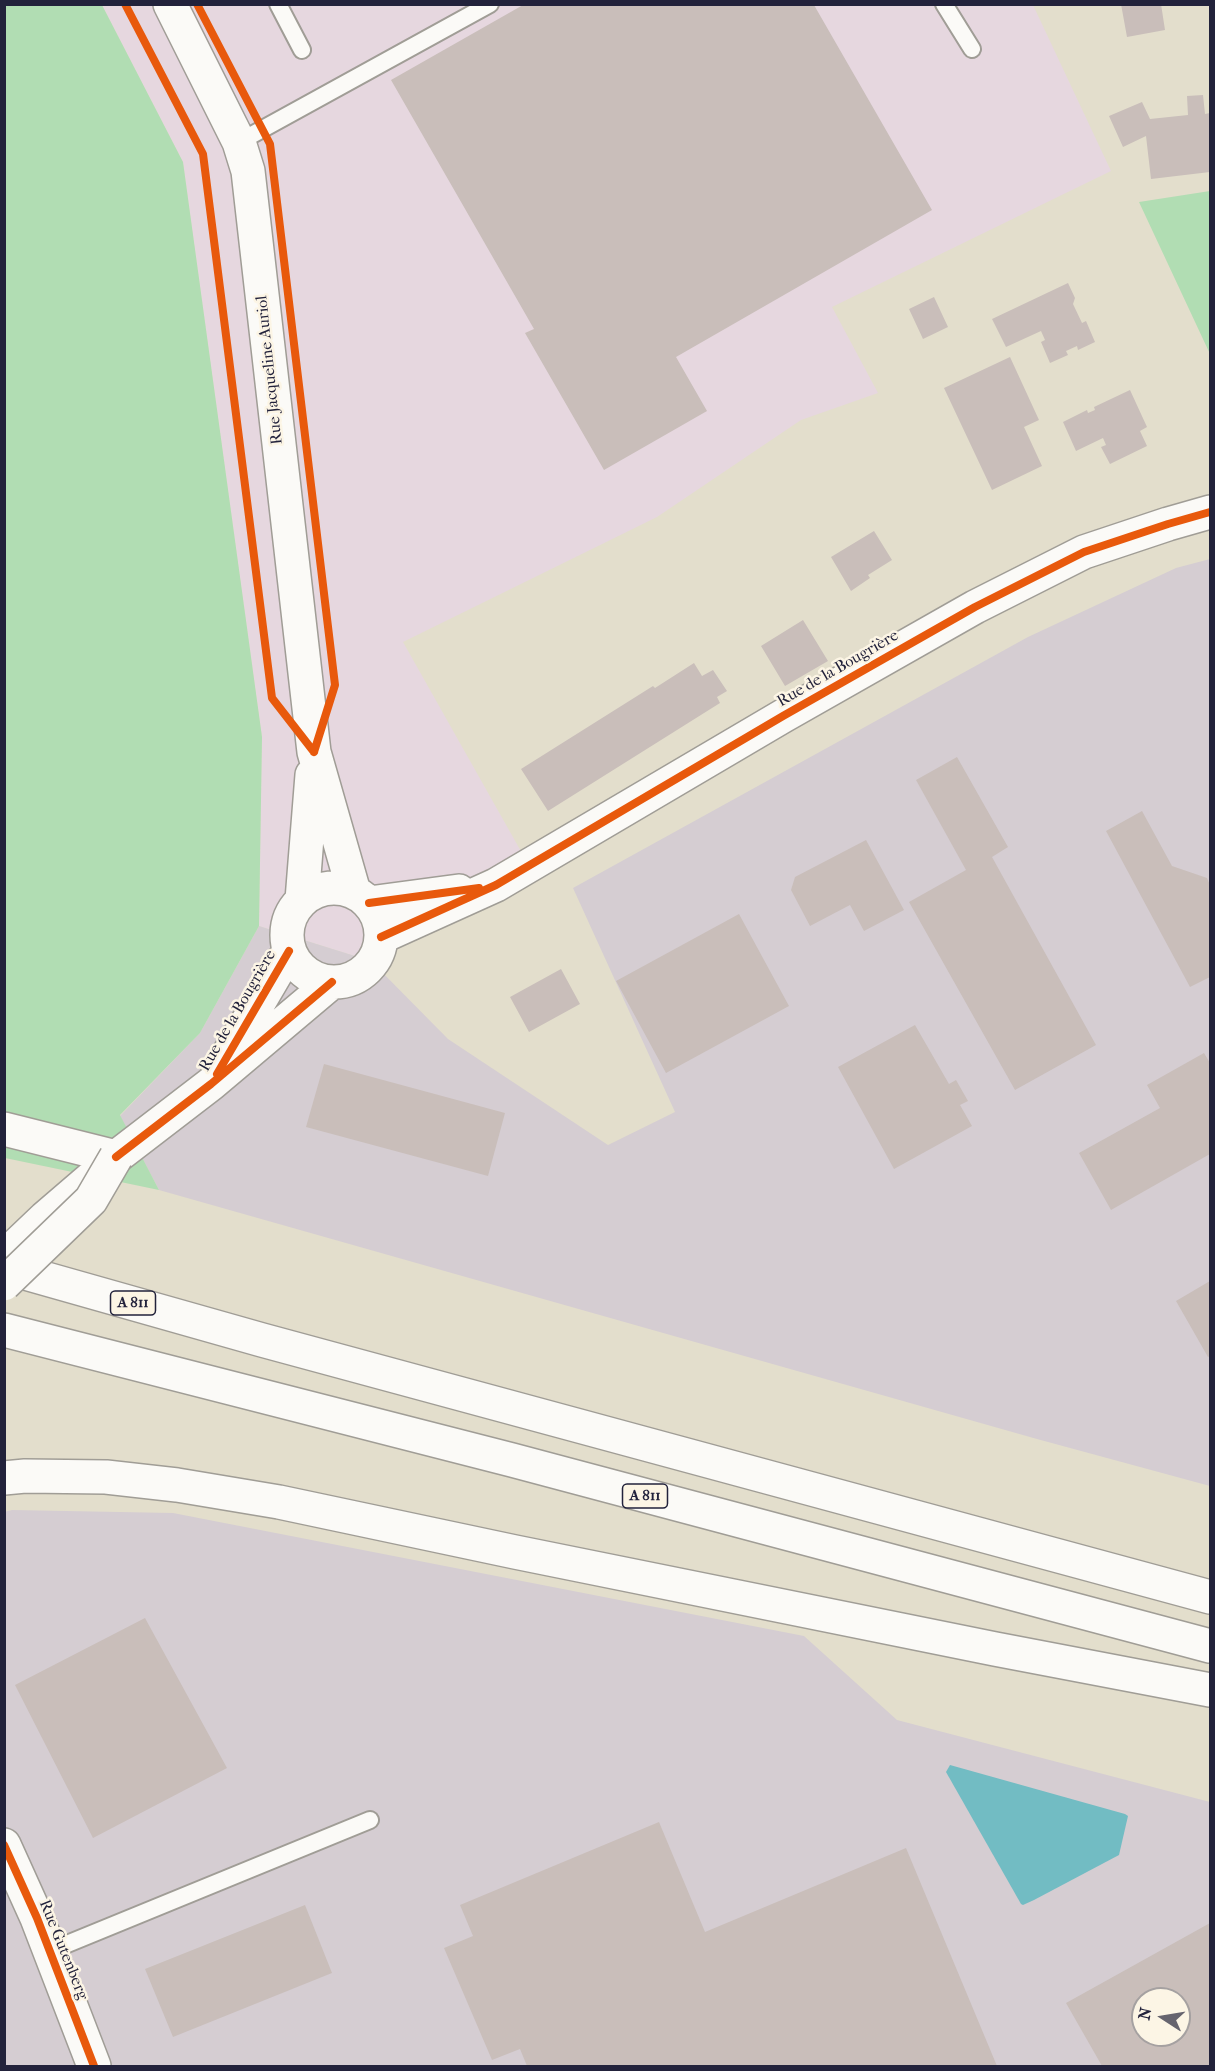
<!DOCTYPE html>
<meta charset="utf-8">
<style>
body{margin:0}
#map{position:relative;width:1215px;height:2071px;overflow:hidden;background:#e3decc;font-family:"IM FELL French Canon",serif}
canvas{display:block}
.frame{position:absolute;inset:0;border:6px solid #22223b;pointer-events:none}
.north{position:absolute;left:1131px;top:1987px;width:60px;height:60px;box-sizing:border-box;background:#fcf5e5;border:2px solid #a5a1a1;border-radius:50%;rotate:282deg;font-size:16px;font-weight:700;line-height:24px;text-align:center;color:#22223b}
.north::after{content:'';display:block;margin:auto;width:21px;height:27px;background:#66646e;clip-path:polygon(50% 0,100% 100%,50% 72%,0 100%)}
</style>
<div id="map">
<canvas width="1215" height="2071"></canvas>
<div class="frame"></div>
<div class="north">N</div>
</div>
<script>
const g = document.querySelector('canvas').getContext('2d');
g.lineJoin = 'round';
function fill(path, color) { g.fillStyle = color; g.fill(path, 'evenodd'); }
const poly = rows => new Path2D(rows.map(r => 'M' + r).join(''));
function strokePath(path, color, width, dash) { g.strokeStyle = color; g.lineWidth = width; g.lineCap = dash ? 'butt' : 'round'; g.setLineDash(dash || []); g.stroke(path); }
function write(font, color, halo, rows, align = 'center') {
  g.font = font + ' "IM FELL French Canon",serif'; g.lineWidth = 5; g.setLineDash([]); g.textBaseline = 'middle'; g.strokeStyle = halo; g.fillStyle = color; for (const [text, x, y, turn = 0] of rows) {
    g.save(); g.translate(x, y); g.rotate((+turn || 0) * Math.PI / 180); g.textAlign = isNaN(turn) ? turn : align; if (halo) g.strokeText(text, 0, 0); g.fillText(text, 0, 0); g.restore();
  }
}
fill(poly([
 [102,5,1033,5,1111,171,832,307,878,393,801,420,657,517,403,642,527,862,371,961,259,926,262,737,183,162]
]), '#e6d7df');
fill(poly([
 [1210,559,1210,1486,1037,1439,159,1190,120,1116,200,1033,259,926,371,961,448,1039,608,1145,675,1112,573,888,1028,637,1176,568],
 [12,1510,173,1513,804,1636,897,1720,1210,1802,1210,2066,5,2066,4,1512],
 [1143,1999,1179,1999,1179,2035,1143,2035]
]), '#d5cdd2');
fill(poly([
 [5,5,102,5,183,162,262,737,259,926,200,1033,120,1115,159,1190,5,1158],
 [1210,191,1210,354,1139,202]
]), '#b1ddb3');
fill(poly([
 [950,1765,1125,1814,1128,1816,1119,1855,1034,1900,1023,1905,1021,1904,946,1772]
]), '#72bcc3');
fill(poly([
 [1121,4,1161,4,1165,30,1127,37],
 [523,5,814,5,932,210,676,357,707,411,604,470,525,333,534,329,391,80],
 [1203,95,1205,114,1210,113,1210,172,1151,179,1146,136,1123,147,1109,116,1142,102,1150,119,1188,115,1187,96],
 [1068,283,1075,298,1073,304,1082,323,1086,321,1095,342,1078,350,1077,346,1066,351,1068,355,1050,363,1041,342,1045,340,1041,331,1006,347,992,319],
 [934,297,948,327,923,339,909,309],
 [1010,357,1039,420,1024,427,1042,466,992,490,944,388],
 [1130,390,1147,427,1140,431,1147,446,1110,464,1101,447,1106,445,1103,438,1076,451,1063,422,1087,410,1088,413,1095,410,1094,407],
 [874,531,892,560,868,575,870,578,851,591,831,557],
 [803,620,828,661,785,686,761,646],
 [694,663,702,676,713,670,727,691,717,697,720,703,548,811,521,769,653,686,655,688],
 [957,757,1008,847,992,857,1096,1045,1015,1090,909,902,966,870,916,780],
 [1142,811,1172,866,1207,878,1210,885,1210,977,1190,987,1106,831],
 [866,840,904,910,864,931,850,905,810,926,791,890,795,877],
 [739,914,789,1006,666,1073,616,981],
 [561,969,580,1004,529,1032,510,997],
 [915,1025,949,1084,956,1080,968,1101,960,1105,972,1126,894,1169,838,1067],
 [1204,1053,1210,1063,1210,1154,1111,1210,1079,1153,1160,1108,1147,1085],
 [324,1064,505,1113,488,1176,306,1127],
 [1210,1281,1210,1356,1208,1357,1176,1301],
 [145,1618,227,1768,93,1838,15,1685],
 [659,1822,705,1932,906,1848,997,2066,527,2066,520,2049,492,2060,444,1948,473,1936,460,1905],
 [305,1905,332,1973,173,2037,145,1969],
 [1210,1923,1210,2066,1102,2066,1066,2003],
 [1143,1999,1179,1999,1179,2035,1143,2035]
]), '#c9beba');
const service = poly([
 [278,4,302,50],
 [944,4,972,49],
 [239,142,490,4],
 [50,1951,370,1820]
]);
const minor = poly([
 [170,4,239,142,248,171,314,752,354,892],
 '287 935a47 47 0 1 1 94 0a47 47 0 1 1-94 0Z',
 [302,900,312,775],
 [369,903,459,891],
 [381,937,496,885,783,716,975,607,1084,552,1168,524,1210,512],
 [224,1062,289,951],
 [4,1129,116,1157],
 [4,1257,45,1218,116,1157,211,1084,332,982],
 [4,1845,37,1918,94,2066]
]);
const motorway = poly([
 [4,1267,262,1340,1210,1597],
 [4,1330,512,1460,1210,1646],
 [4,1478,25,1476,106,1477,177,1485,279,1502,515,1552,995,1649,1210,1690]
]);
strokePath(service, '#a09d96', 20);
strokePath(minor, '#a09d96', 36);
strokePath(motorway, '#a09d96', 36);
strokePath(service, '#fbfaf7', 16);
strokePath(minor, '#fbfaf7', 33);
strokePath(motorway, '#fbfaf7', 33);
const minorBridge = poly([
 [4,1284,91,1200,116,1157]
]);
strokePath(minorBridge, '#a09d96', 36, []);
strokePath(minorBridge, '#fbfaf7', 33);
strokePath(poly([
 [125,4,203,154,272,698,314,752],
 [197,4,270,144,335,685,314,752],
 [369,903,479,888],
 [381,937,496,885,783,716,975,607,1084,552,1168,524,1210,512],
 [217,1074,289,951],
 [116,1157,211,1084,332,982],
 [4,1845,37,1918,94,2066]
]), '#e8590c', 8);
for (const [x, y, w] of [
 [133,1303,45],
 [645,1496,45]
]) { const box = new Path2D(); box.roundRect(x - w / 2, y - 12, w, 24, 4.5); g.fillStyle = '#fcf5e5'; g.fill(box); strokePath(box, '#22223b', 1.5); }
write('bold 15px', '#22223b', null, [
 ["A 811",133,1303],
 ["A 811",645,1496]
]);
write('16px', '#22223b', '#fcf5e5', [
 ["Rue Jacqueline Auriol",270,370,-96],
 ["Rue de la Bougrière",838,669,-30],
 ["Rue de la Bougrière",238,1011,-60],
 ["Rue Gutenberg",63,1950,68]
]);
</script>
